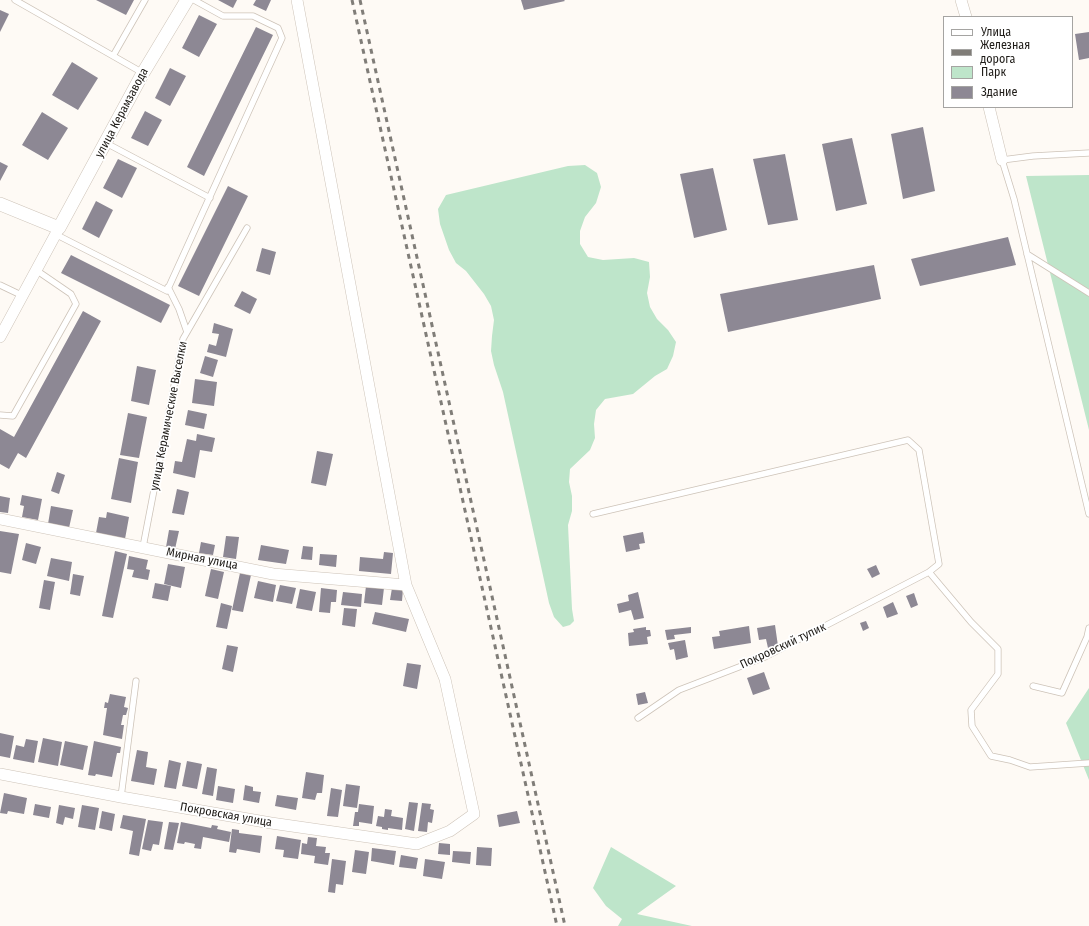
<!DOCTYPE html>
<meta charset="utf-8">
<style>
body{margin:0}
#map{position:relative;width:1089px;height:926px;overflow:hidden;background:#fefaf5;font-family:"Fira Sans Condensed",sans-serif}
canvas{display:block}
.legend{position:absolute;left:943px;top:16px;width:130px;height:92px;box-sizing:border-box;background:#fff;border:1px solid #a5a4a2;margin:0;padding:5px 7px;list-style:none;font-size:12px;color:#1e1b17}
.legend li{display:flex;align-items:center;gap:8px;height:20px}
.legend b{width:20px;border:1px solid #a5a4a2}
</style>
<div id="map">
<canvas width="1089" height="926"></canvas>
<ul class="legend">
<li><b style="height:5px;background:#fff"></b>Улица</li>
<li><b style="height:5px;background:#807d78"></b>Железная дорога</li>
<li><b style="height:11px;background:#bee5ca"></b>Парк</li>
<li><b style="height:11px;background:#8d8894"></b>Здание</li>
</ul>
</div>
<script>
const g = document.querySelector('canvas').getContext('2d');
g.lineJoin = 'round';
function fill(path, color) { g.fillStyle = color; g.fill(path, 'evenodd'); }
const poly = rows => new Path2D(rows.map(r => 'M' + r).join(''));
function strokePath(path, color, width, dash) { g.strokeStyle = color; g.lineWidth = width; g.lineCap = dash ? 'butt' : 'round'; g.setLineDash(dash || []); g.stroke(path); }
function write(font, color, halo, rows, align = 'center') {
  g.font = font + ' "Fira Sans Condensed",sans-serif'; g.lineWidth = 3.5; g.setLineDash([]); g.textBaseline = 'middle'; g.strokeStyle = halo; g.fillStyle = color; for (const [text, x, y, turn = 0] of rows) {
    g.save(); g.translate(x, y); g.rotate((+turn || 0) * Math.PI / 180); g.textAlign = isNaN(turn) ? turn : align; if (halo) g.strokeText(text, 0, 0); g.fillText(text, 0, 0); g.restore();
  }
}
fill(poly([
 [585,165,597,173,601,187,596,203,585,217,580,231,580,244,588,257,603,260,634,258,649,262,650,277,647,293,650,307,657,319,668,330,676,342,673,356,667,369,655,376,633,394,605,399,596,410,594,424,595,438,590,450,570,469,569,482,572,496,572,511,568,525,572,609,574,621,570,625,563,627,554,617,549,603,503,392,494,365,491,351,492,336,494,320,491,306,484,294,466,271,456,263,449,250,440,224,438,209,446,195,568,166],
 [1089,175,1089,430,1026,176],
 [1089,688,1089,780,1066,723],
 [611,847,676,886,637,914,692,926,618,926,622,919,606,906,593,888]
]), '#bee5ca');
fill(poly([
 [96,0,134,0,126,15],
 [218,0,237,0,233,8],
 [256,0,271,0,266,11,253,5],
 [521,0,564,0,565,1,524,10],
 [0,10,9,14,0,32],
 [199,15,217,24,199,57,182,48],
 [256,27,273,35,204,176,187,167],
 [1089,32,1089,58,1079,60,1075,34],
 [72,62,98,78,78,110,52,95],
 [170,68,186,76,170,106,155,98],
 [145,111,162,120,148,146,131,138],
 [42,112,68,128,48,160,22,145],
 [923,127,935,191,903,199,891,134],
 [852,138,867,204,836,211,822,144],
 [785,154,798,220,768,225,753,159],
 [118,159,137,168,122,198,103,188],
 [0,162,8,166,0,181],
 [713,168,727,230,694,238,680,174],
 [228,186,248,196,199,296,178,286],
 [96,201,113,210,99,238,82,229],
 [1008,237,1016,265,920,286,911,259],
 [262,248,276,252,270,275,256,271],
 [71,255,170,305,161,323,61,273],
 [874,265,881,299,728,332,720,294],
 [242,291,257,299,250,314,234,306],
 [83,311,101,321,26,458,18,453,9,469,0,464,0,429,14,437],
 [214,323,233,329,226,357,207,352,209,344,216,346,219,334,212,333],
 [205,356,218,360,213,377,200,373],
 [137,366,156,370,149,405,131,401],
 [195,379,217,382,214,406,192,403],
 [188,410,207,414,204,429,185,425],
 [128,413,147,417,139,458,120,455],
 [197,434,215,438,212,452,200,450,195,478,173,473,175,461,182,462,187,439,196,441],
 [317,451,333,454,326,486,311,483],
 [119,458,138,462,131,503,111,499],
 [57,472,65,475,59,494,51,491],
 [177,489,189,492,184,515,172,513],
 [22,495,42,499,38,520,22,517,24,506,20,505],
 [0,496,10,498,8,513,0,512],
 [51,506,73,510,69,528,48,524],
 [107,512,129,517,125,539,96,533,99,517,106,518],
 [169,530,179,531,175,549,166,547],
 [0,531,19,534,11,574,0,572],
 [643,532,645,543,639,544,640,549,626,552,623,536],
 [226,536,239,537,236,559,223,557],
 [201,542,215,545,213,555,199,553],
 [26,543,41,547,36,564,22,560],
 [261,545,289,550,286,564,258,560],
 [303,546,313,547,312,560,301,559],
 [115,551,127,554,113,618,102,616],
 [384,552,393,553,391,574,359,571,360,557,383,559],
 [320,554,337,555,336,567,319,565],
 [129,556,148,560,146,569,150,570,148,580,132,577,134,570,127,569],
 [51,558,72,562,69,581,47,576],
 [168,564,185,567,181,588,164,584],
 [876,565,880,574,872,578,867,569],
 [211,569,224,572,218,599,205,596],
 [240,573,251,575,243,612,232,610],
 [73,574,84,576,80,596,70,594],
 [44,580,55,582,50,610,39,608],
 [258,581,276,585,273,602,254,598],
 [155,583,171,586,168,601,152,598],
 [280,585,296,588,292,604,276,601],
 [366,586,384,588,382,605,364,603],
 [321,588,337,590,336,602,331,602,330,613,319,612],
 [392,588,403,589,402,601,390,600],
 [300,589,316,592,312,611,296,608],
 [343,592,362,594,361,607,341,605],
 [638,592,644,618,634,620,631,610,619,613,617,604,629,601,628,595],
 [914,593,918,605,911,608,906,596],
 [893,602,898,614,887,618,883,607],
 [221,603,232,606,227,629,216,627],
 [344,608,357,609,355,627,342,625],
 [375,612,409,619,406,632,372,624],
 [866,621,869,628,863,631,860,623],
 [775,625,778,646,768,648,766,639,759,640,757,628],
 [749,626,751,643,714,649,712,637,720,636,719,631],
 [646,627,646,630,650,630,651,636,647,637,648,644,629,646,628,633,634,632,633,629],
 [691,627,691,633,674,635,675,639,667,640,665,630],
 [685,640,688,657,676,660,674,649,670,650,668,643],
 [227,645,238,647,233,672,222,669],
 [407,663,421,665,417,689,403,686],
 [764,672,770,689,753,695,747,678],
 [645,692,648,703,638,705,636,694],
 [110,694,126,697,124,707,128,708,126,715,123,715,121,725,124,725,122,739,103,735,107,708,104,708,105,702,108,703],
 [0,733,14,736,10,758,0,756],
 [43,738,62,742,58,766,38,762],
 [26,739,38,741,34,763,13,759,16,745,24,747],
 [65,741,88,746,83,770,60,765],
 [94,741,121,747,120,753,117,753,112,777,96,774,95,776,88,775],
 [137,750,148,752,146,767,157,769,154,785,131,781],
 [169,760,181,763,176,789,164,787],
 [187,761,202,764,197,789,182,786],
 [207,767,217,769,213,796,202,794],
 [306,772,324,775,322,793,317,793,315,800,302,798],
 [346,784,360,786,357,808,343,806],
 [245,785,253,787,253,791,261,792,259,803,243,800],
 [218,786,235,789,233,803,216,800],
 [331,788,342,790,338,817,327,816],
 [4,793,27,798,24,814,8,811,7,814,0,813],
 [277,795,298,798,296,810,275,806],
 [409,802,418,803,414,831,405,829],
 [422,803,431,804,430,809,434,810,432,823,428,822,427,832,418,831],
 [35,804,51,807,49,818,33,815],
 [359,804,374,806,372,824,359,822,359,826,353,826,355,812,358,812],
 [59,805,75,808,73,819,65,817,63,825,56,823],
 [82,805,99,808,95,830,78,827],
 [385,809,392,810,391,816,403,818,402,830,388,828,388,830,382,829,382,827,376,826,378,816,384,817],
 [102,811,115,814,112,831,99,828],
 [517,811,520,823,499,827,497,815],
 [123,815,146,819,139,856,129,854,133,831,120,828],
 [148,820,163,822,159,845,153,844,151,851,142,849],
 [169,822,179,823,173,850,164,849],
 [181,822,211,828,212,825,218,826,217,829,231,832,229,842,203,837,201,849,194,848,195,844,185,842,184,844,177,843],
 [232,829,239,830,239,833,262,836,260,853,237,849,236,853,229,852],
 [277,836,301,840,298,859,283,857,284,850,275,849],
 [308,837,317,838,316,846,326,847,325,853,330,853,328,865,314,863,315,856,301,854,302,843,307,844],
 [439,843,450,844,450,855,438,854],
 [477,847,492,848,491,866,476,865],
 [372,848,396,851,394,865,371,861],
 [355,850,369,852,366,874,352,872],
 [453,851,471,852,470,864,452,862],
 [401,855,418,858,416,869,399,867],
 [332,859,346,861,343,885,336,884,335,893,328,892],
 [425,859,445,862,442,879,423,876]
]), '#8d8894');
const service = poly([
 [15,0,143,73],
 [113,56,145,0],
 [106,143,210,198],
 [1089,153,1033,156,1002,160,1014,199,1089,514],
 [55,234,167,291,282,38,278,28,253,16,223,16,194,0],
 [1027,254,1089,293],
 [0,285,21,295],
 [168,287,179,309,187,332],
 [0,415,13,416,76,304,71,294,36,270],
 [593,514,908,440,919,450,939,564,929,572,765,657,679,690,638,718],
 [143,547,183,339,247,228],
 [929,572,971,622,998,649,998,674,971,710,972,726,991,756,1010,760,1030,767,1089,763],
 [1033,686,1062,693,1087,637,1089,628],
 [121,797,136,681]
]);
const minor = poly([
 [961,0,966,17],
 [989,107,1002,160],
 [0,337,59,228],
 [0,519,273,574,406,585],
 [0,774,121,797,271,823,417,844,450,831,474,814,445,679,406,585,297,0]
]);
const tertiary = poly([
 [0,204,59,228,143,73,187,0]
]);
strokePath(service, '#cdc3b8', 7);
strokePath(minor, '#cdc3b8', 12);
strokePath(tertiary, '#cdc3b8', 14);
strokePath(service, '#fff', 5.5);
strokePath(minor, '#fff', 11);
strokePath(tertiary, '#fff', 13);
strokePath(poly([
 [352,0,557,926],
 [360,0,565,926]
]), '#807d78', 3, [5, 5]);
write('12px', '#1e1b17', '#fff', [
 ["улица Керамзавода",122,113,-62],
 ["улица Керамические Выселки",169,416,-79],
 ["Мирная улица",202,559,11],
 ["Покровский тупик",783,646,-25],
 ["Покровская улица",226,815,10]
]);
</script>
